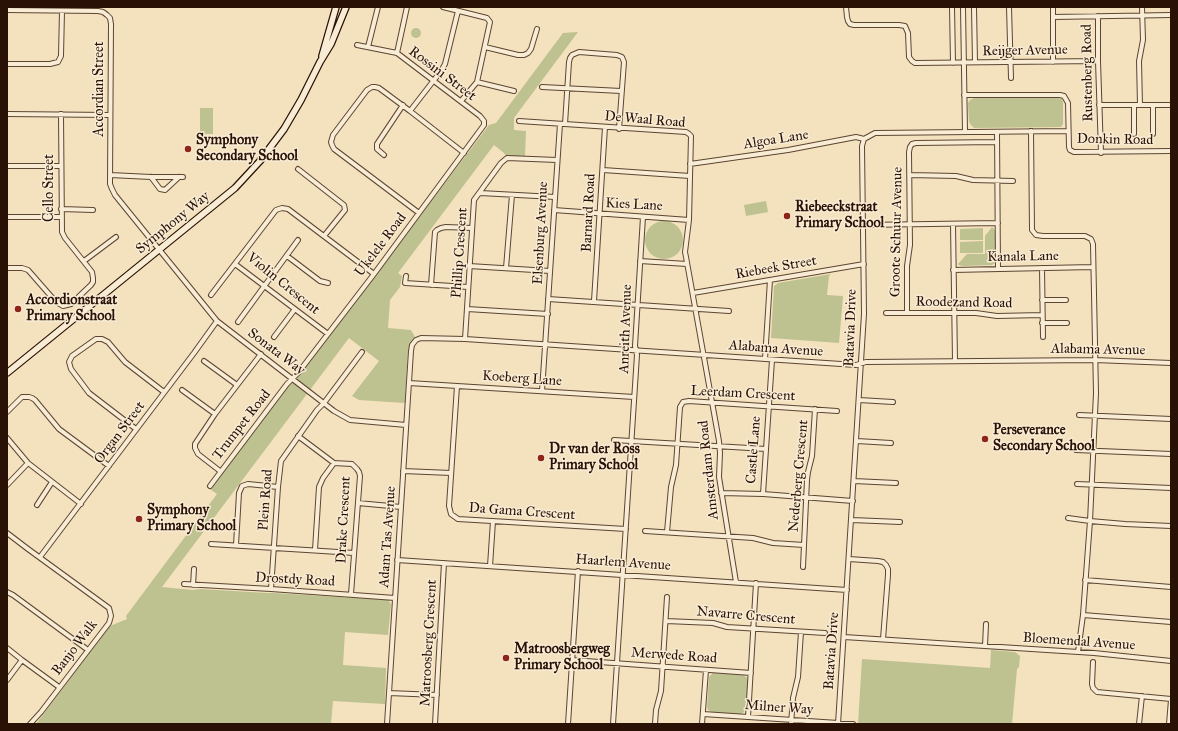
<!DOCTYPE html>
<style>
body{margin:0}
#map{position:relative;width:1178px;height:731px;overflow:hidden;background:#f4e1be;font-family:"IM FELL Great Primer",serif}
canvas{display:block}
.frame{position:absolute;inset:0;border:8px solid #291105;pointer-events:none}
</style>
<div id="map">
<canvas width="1178" height="731"></canvas>
<div class="frame"></div>
</div>
<script>
const g = document.querySelector('canvas').getContext('2d');
g.lineJoin = 'round';
function fill(path, color) { g.fillStyle = color; g.fill(path, 'evenodd'); }
const poly = rows => new Path2D(rows.map(r => 'M' + r).join(''));
function strokePath(path, color, width, dash) { g.strokeStyle = color; g.lineWidth = width; g.lineCap = dash ? 'butt' : 'round'; g.setLineDash(dash || []); g.stroke(path); }
function write(font, color, halo, rows, align = 'center') {
  g.font = font + ' "IM FELL Great Primer",serif'; g.lineWidth = 3; g.setLineDash([]); g.textBaseline = 'middle'; g.strokeStyle = halo; g.fillStyle = color; for (const [text, x, y, turn = 0] of rows) {
    g.save(); g.translate(x, y); g.rotate((+turn || 0) * Math.PI / 180); g.textAlign = isNaN(turn) ? turn : align; if (halo) g.strokeText(text, 0, 0); g.fillText(text, 0, 0); g.restore();
  }
}
fill(poly([
 '411 33a5 5 0 1 1 10 0a5 5 0 1 1-10 0Z',
 [578,32,514,118,514,130,526,131,525,156,506,156,504,153,494,145,398,273,402,276,400,287,390,300,388,328,411,330,415,337,408,349,405,403,359,400,352,396,379,361,349,338,162,587,193,590,200,589,267,593,274,593,388,600,391,604,388,635,345,632,343,665,386,668,385,704,333,701,331,724,36,724,110,626,127,619,126,616,217,494,210,489,290,384,299,376,489,125,496,123,563,33],
 [974,98,1058,98,1062,99,1063,102,1063,124,1061,127,1058,127,974,128,971,125,969,122,968,103,970,100],
 [200,108,213,108,213,134,200,134],
 [766,201,768,212,746,216,744,205],
 '645 240a19 19 0 1 1 38 0a19 19 0 1 1-38 0Z',
 [992,227,994,229,996,232,996,260,995,263,992,265,963,266,959,265,958,264,967,254,985,254,985,236],
 [983,228,983,240,960,240,960,229],
 [983,241,983,253,960,253,960,242],
 [831,274,829,276,827,295,843,296,839,343,771,338,774,286,778,283],
 [991,650,1015,652,1020,656,1019,667,1017,669,1012,724,858,724,862,659,990,668],
 [713,673,743,675,746,677,748,680,745,710,743,713,739,714,712,712,708,710,707,707,709,677]
]), '#bdc290');
const street = poly([
 [443,7,487,18,490,22,477,82,461,101],
 [846,7,847,17,848,21,850,24,854,25,899,25,905,26,908,33,909,57,912,61,915,63,1098,61],
 [952,7,953,63],
 [963,7,965,132],
 [974,7,975,62],
 [1009,7,1011,78],
 [1053,7,1053,62],
 [7,10,98,11,103,12,107,15,110,18,111,24,110,184,112,189,115,195,217,321,334,411,350,420,406,425],
 [1098,16,1098,61,1101,153],
 [1053,17,1171,15],
 [368,47,378,7],
 [485,47,518,55,524,55,528,53,531,49,537,29],
 [397,53,407,7],
 [7,64,50,64,58,62,61,56,62,11],
 [477,82,514,91],
 [542,87,621,91],
 [964,95,1060,95,1064,96,1068,103,1069,147,1070,150,1074,152,1171,151],
 [1099,105,1169,105],
 [1134,105,1134,134],
 [1140,105,1139,61,1143,40,1142,7],
 [1153,105,1153,134],
 [410,111,441,71,445,64,458,11],
 [7,114,110,115],
 [519,121,686,132,689,134,691,136,689,220,685,252,686,257,719,441,720,453,719,477,736,582],
 [565,124,569,62,570,58,572,55,579,52,617,55,622,57,624,62,619,129],
 [1031,131,1032,230,1036,235,1043,236,1085,236,1091,239,1093,244,1096,393,1090,521,1083,615,1078,652],
 [997,132,998,269],
 [384,155,377,149,377,144,403,105],
 [690,164,788,150,856,137,864,139],
 [7,166,61,166],
 [298,169,344,205,345,210,324,236],
 [603,170,690,176],
 [110,175,151,177,183,177],
 [910,175,956,176,973,180,1013,181],
 [151,177,160,189,165,190,179,177],
 [480,193,555,197],
 [61,209,93,210],
 [554,210,689,220],
 [419,213,334,149,332,145,331,142,333,135,367,90,372,87,375,87,379,88,410,111,464,153],
 [7,217,61,217],
 [953,224,955,361],
 [863,225,998,223],
 [287,256,320,281,328,283],
 [84,261,116,237],
 [640,261,687,264],
 [235,264,328,334],
 [469,266,550,271],
 [7,268,22,268,28,270,56,302,63,306,71,304,91,285,93,282,93,278,92,272,65,238,62,232,61,114],
 [506,268,512,195],
 [1042,268,1043,337],
 [953,270,1093,267],
 [406,276,405,283,468,287],
 [431,285,435,232,437,230,441,228,446,227,472,228],
 [693,293,864,264],
 [211,295,276,210,282,208,288,209,374,274],
 [548,299,729,311],
 [1042,300,1066,300],
 [594,301,605,127],
 [467,309,548,314],
 [886,313,976,313,997,316,1042,315],
 [907,313,907,266,910,245,909,152,910,147,912,144,916,143,997,142],
 [238,322,298,240],
 [1042,323,1067,323],
 [274,337,295,309],
 [465,339,474,200,501,163,507,158,557,160],
 [765,359,770,280],
 [204,361,237,385],
 [409,383,634,397],
 [457,386,449,506,451,514,458,519,626,529],
 [182,390,215,414],
 [542,391,560,124],
 [859,400,893,402],
 [7,412,22,397,29,397,32,398,35,400,59,429,109,466],
 [1079,415,1171,419],
 [136,429,89,393,71,369,69,362,72,356,96,339,102,339,108,342,125,362,164,392],
 [298,436,334,463,352,464,357,469,359,472,360,476,351,594],
 [7,438,28,463,81,504],
 [614,440,766,449],
 [857,441,891,443],
 [1076,450,1171,454],
 [220,471,198,454,195,448,195,444,215,414,261,354],
 [403,471,451,473],
 [854,481,896,483],
 [1077,484,1171,488],
 [7,485,28,463],
 [210,486,287,384,298,373,374,274,484,125,484,121,480,116,397,53,357,45],
 [721,493,763,494,853,501],
 [763,494,772,360],
 [358,503,401,507],
 [37,505,52,482],
 [1068,518,1090,521,1125,524,1171,526],
 [852,520,900,522],
 [645,531,753,538,773,543,804,545],
 [667,532,671,487,676,465,680,407,683,402,689,401,837,411],
 [7,533,28,549,109,608,111,616,109,623,41,712,30,724],
 [211,544,354,553],
 [236,545,239,493,242,486,248,484,278,487],
 [315,550,319,487,323,478,334,463],
 [40,557,194,353,217,321],
 [849,559,878,561,883,562,886,565,888,569,888,575,883,639],
 [397,560,847,590],
 [490,566,493,521],
 [803,567,807,480,808,472,812,456,815,409],
 [1085,580,1171,587],
 [184,584,271,589,395,598],
 [193,585,194,569],
 [271,589,278,487,281,461,317,410,324,403,362,352],
 [7,592,13,595,88,650],
 [1083,615,1171,622],
 [666,621,713,623,727,627,825,633],
 [844,637,1094,653,1171,661],
 [985,646,986,624],
 [7,648,22,660,59,687],
 [572,660,751,673],
 [1093,662,1092,684,1093,688,1097,692,1171,699],
 [7,680,22,660],
 [389,693,437,695],
 [703,714,853,724],
 [748,717,756,583],
 [387,724,411,351,412,345,416,340,421,338,465,339,856,365,866,362,1095,360,1171,363],
 [435,724,444,563],
 [568,724,578,571],
 [613,724,637,355,635,346,643,217],
 [655,724,656,710,661,691,667,597],
 [702,724,706,670],
 [791,724,793,698,798,677,801,632],
 [838,724,864,314,862,146,864,139,875,133,1068,131],
 [1139,724,1142,696],
 [1169,724,1171,700]
]);
const secondary = poly([
 [322,56,336,7],
 [7,373,219,201,235,188,260,161,284,129,301,100,320,62,331,44,346,7]
]);
strokePath(street, '#5c4533', 6);
strokePath(secondary, '#291105', 8);
strokePath(street, '#f8ecd5', 4);
strokePath(secondary, '#f8ecd5', 5.5);
for (const [x, y, r, color] of [
 [188,149,4,"#8f2418"],
 [787,216,4,"#8f2418"],
 [18,309,4,"#8f2418"],
 [985,439,4,"#8f2418"],
 [541,458,4,"#8f2418"],
 [139,519,4,"#8f2418"],
 [506,658,4,"#8f2418"]
]) { const dot = new Path2D(); dot.arc(x, y, r, 0, 2 * Math.PI); g.fillStyle = color; g.fill(dot); strokePath(dot, '#f8ecd5', 1.5); }
write('14px', '#291105', '#f8ecd5', [
 ["Reijger Avenue",1025,51,-1],
 ["Rustenberg Road",1088,73,-91],
 ["Rossini Street",442,74,37],
 ["Accordian Street",100,89,-90],
 ["De Waal Road",645,120,5],
 ["Algoa Lane",776,140,-9],
 ["Donkin Road",1115,140,1],
 ["Cello Street",50,188,-90],
 ["Kies Lane",634,205,3],
 ["Barnard Road",589,213,-87],
 ["Symphony Way",173,223,-39],
 ["Groote Schuur Avenue",897,232,-89],
 ["Elsenburg Avenue",541,233,-87],
 ["Ukelele Road",381,245,-53],
 ["Phillip Crescent",460,253,-86],
 ["Kanala Lane",1023,257,-1],
 ["Riebeek Street",776,268,-10],
 ["Violin Crescent",283,284,39],
 ["Roodezand Road",964,303,1],
 ["Batavia Drive",851,328,-88],
 ["Anreith Avenue",626,329,-88],
 ["Alabama Avenue",776,349,4],
 ["Alabama Avenue",1098,350,1],
 ["Sonata Way",276,352,37],
 ["Koeberg Lane",522,379,4],
 ["Leerdam Crescent",743,394,3],
 ["Trumpet Road",242,425,-52],
 ["Organ Street",120,433,-53],
 ["Castle Lane",754,450,-86],
 ["Amsterdam Road",709,470,-96],
 ["Nederberg Crescent",799,476,-85],
 ["Plein Road",266,500,-86],
 ["Da Gama Crescent",522,512,4],
 ["Drake Crescent",344,520,-87],
 ["Adam Tas Avenue",388,537,-86],
 ["Haarlem Avenue",623,563,4],
 ["Drostdy Road",295,580,3],
 ["Navarre Crescent",746,616,5],
 ["Bloemendal Avenue",1079,642,4],
 ["Matroosberg Crescent",429,643,-87],
 ["Banjo Walk",75,648,-53],
 ["Batavia Drive",832,651,-86],
 ["Merwede Road",674,656,4],
 ["Milner Way",779,708,4]
]);
write('bold 14px', '#291105', '#f8ecd5', [
 ["Symphony",196,141],
 ["Secondary School",196,157],
 ["Riebeeckstraat",795,208],
 ["Primary School",795,224],
 ["Accordionstraat",26,301],
 ["Primary School",26,317],
 ["Perseverance",993,431],
 ["Secondary School",993,447],
 ["Dr van der Ross",549,450],
 ["Primary School",549,466],
 ["Symphony",147,511],
 ["Primary School",147,527],
 ["Matroosbergweg",514,650],
 ["Primary School",514,666]
], 'left');
</script>
